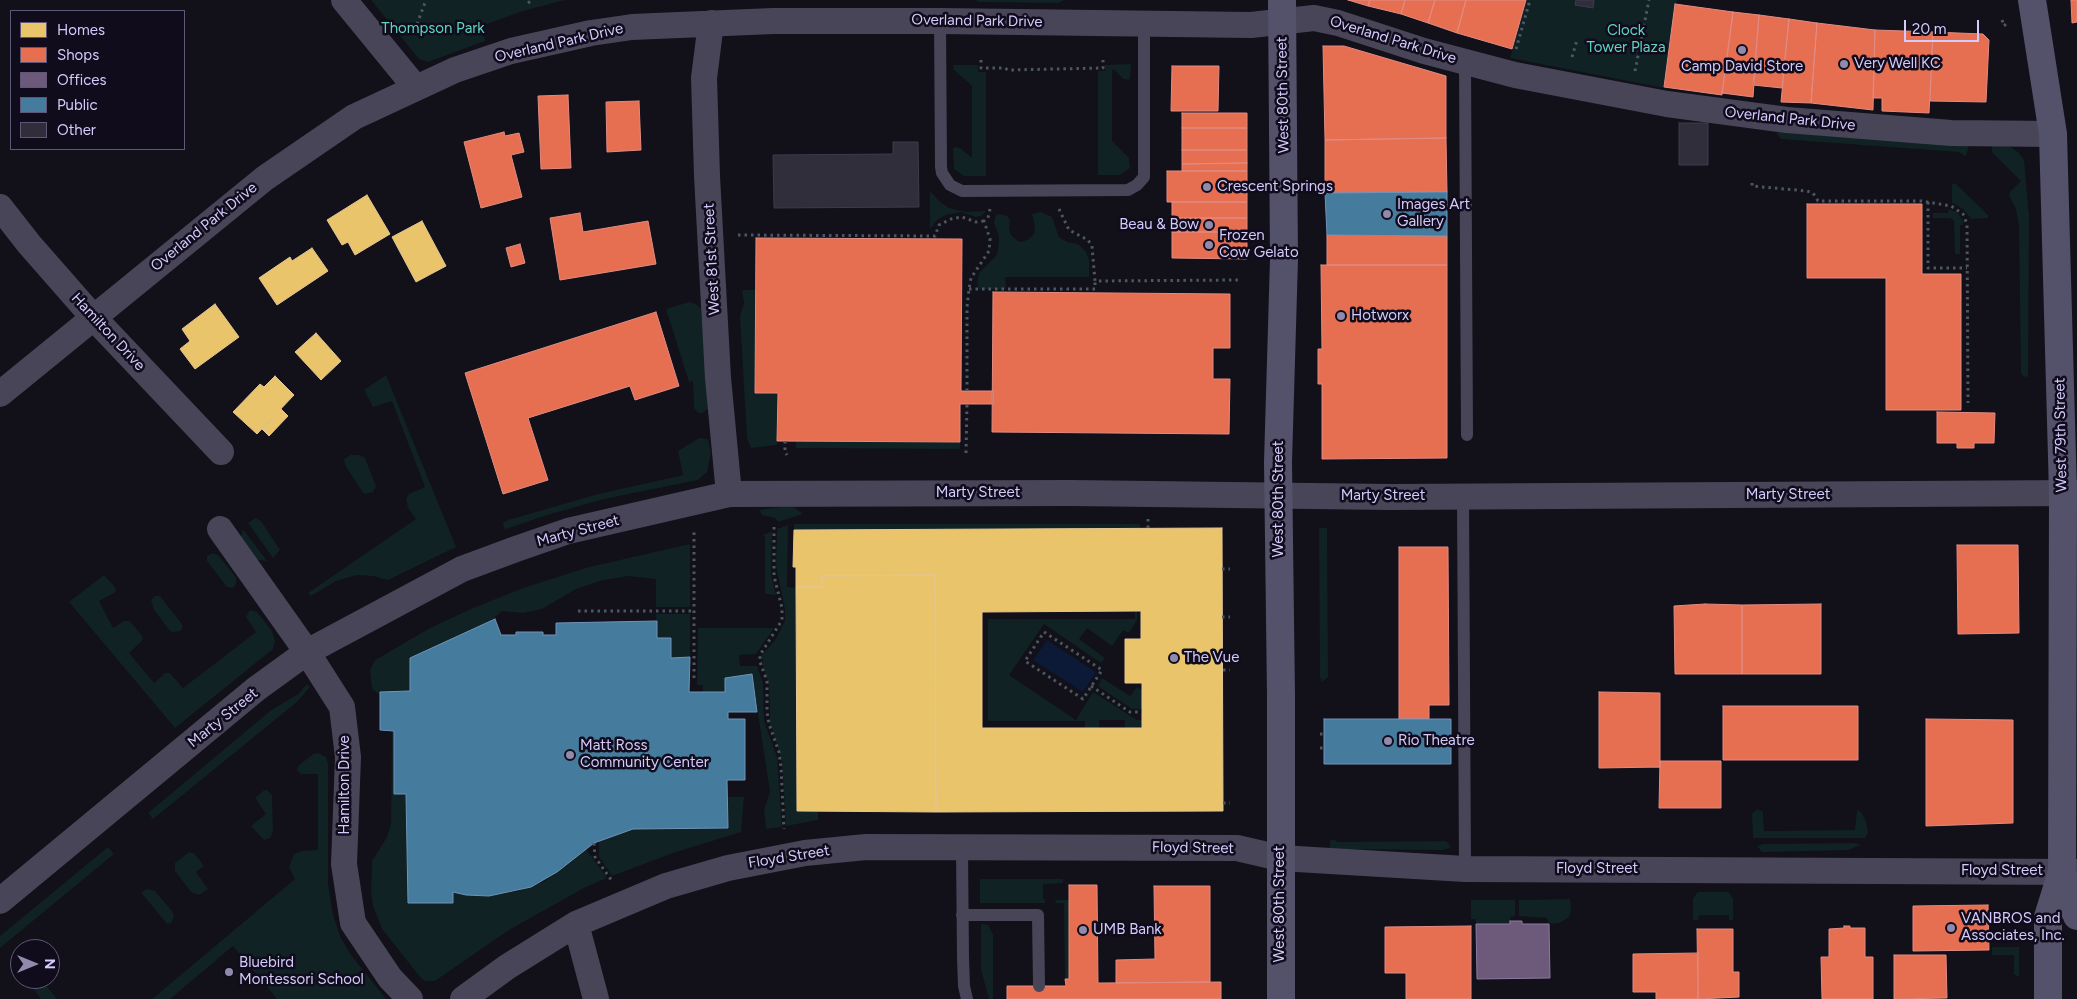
<!DOCTYPE html>
<style>
body{margin:0}
#map{position:relative;width:2077px;height:999px;overflow:hidden;background:#121018;font-family:Figtree,sans-serif}
canvas{display:block}
.legend{position:absolute;left:10px;top:10px;width:175px;height:140px;box-sizing:border-box;background:#100c1c;border:1px solid #5e5876;margin:0;padding:6px 9px;list-style:none;font-size:15px;color:#d4cbfc}
.legend li{display:flex;align-items:center;gap:10px;height:25px}
.legend b{width:25px;border:1px solid #5e5876}
.north{position:absolute;left:10px;top:939px;width:50px;height:50px;box-sizing:border-box;background:#100c1c;border:1px solid #5e5876;border-radius:50%;rotate:90deg;font-size:14px;font-weight:700;line-height:20px;text-align:center;color:#d4cbfc}
.north::after{content:'';display:block;margin:auto;width:18px;height:22px;background:#908aac;clip-path:polygon(50% 0,100% 100%,50% 72%,0 100%)}
.scale{position:absolute;left:1904px;top:20px;width:75px;height:22px;box-sizing:border-box;border:2px solid #d4cbfc;border-top:0;padding-left:6px;font-size:15px;line-height:18px;white-space:nowrap;color:#d4cbfc;-webkit-text-stroke:4px #100c1c;paint-order:stroke}
</style>
<div id="map">
<canvas width="2077" height="999"></canvas>
<ul class="legend">
<li><b style="height:14px;background:#e9c46a"></b>Homes</li>
<li><b style="height:14px;background:#e76f51"></b>Shops</li>
<li><b style="height:14px;background:#6d597a"></b>Offices</li>
<li><b style="height:14px;background:#457b9d"></b>Public</li>
<li><b style="height:14px;background:#302e3b"></b>Other</li>
</ul>
<div class="north">N</div>
<div class="scale">20 m</div>
</div>
<script>
const g = document.querySelector('canvas').getContext('2d');
g.lineJoin = 'round';
function fill(path, color) { g.fillStyle = color; g.fill(path, 'evenodd'); }
const poly = rows => new Path2D(rows.map(r => 'M' + r).join(''));
function strokePath(path, color, width, dash) { g.strokeStyle = color; g.lineWidth = width; g.lineCap = dash ? 'butt' : 'round'; g.setLineDash(dash || []); g.stroke(path); }
function write(font, color, halo, rows, align = 'center') {
  g.font = font + ' Figtree,sans-serif'; g.lineWidth = 5; g.setLineDash([]); g.textBaseline = 'middle'; g.strokeStyle = halo; g.fillStyle = color; for (const [text, x, y, turn = 0] of rows) {
    g.save(); g.translate(x, y); g.rotate((+turn || 0) * Math.PI / 180); g.textAlign = isNaN(turn) ? turn : align; if (halo) g.strokeText(text, 0, 0); g.fillText(text, 0, 0); g.restore();
  }
}
fill(poly([
 [371,0,565,0,523,11,473,29,484,37,485,41,428,62,419,59],
 [975,0,1064,0,1058,3,979,2],
 [1526,0,1677,0,1664,88,1510,58],
 [1131,64,1130,78,1128,80,1123,79,1115,70,1112,70,1112,141,1129,158,1130,168,1120,175,1098,175,1098,71,1105,71,1105,65],
 [953,65,978,65,978,72,986,72,986,176,964,176,954,169,953,149,955,147,960,148,972,158,972,86,954,70],
 [1781,132,1968,144,1968,149,1966,156,1958,152,1781,139,1776,133],
 [1992,145,2011,147,2019,153,2024,160,2029,216,2028,377,2023,376,2021,373,2019,227,2016,209,2009,196,2010,192,2021,181,1992,152],
 [1955,183,1988,215,1988,218,1971,219,1963,209,1952,203,1952,184],
 [930,191,939,201,949,208,966,212,986,211,981,216,976,217,961,212,946,215,937,220,930,229],
 [1949,209,1958,213,1963,221,1963,224,1960,226,1960,254,1955,254,1954,221,1950,218,1933,218,1933,213,1948,213],
 [1041,212,1052,217,1059,237,1067,242,1078,244,1086,252,1089,260,1089,277,1005,277,1006,289,979,289,977,283,979,273,996,256,998,250,999,237,994,222,996,215,999,214,1007,216,1010,220,1009,228,1011,235,1018,241,1022,242,1029,239,1034,234,1035,226,1032,214],
 [742,290,756,290,778,393,777,445,751,448,747,438,740,316,744,303],
 [689,302,696,304,701,308,708,409,702,413,698,413,694,408,693,381,689,382,666,309],
 [386,375,456,547,388,580,373,576,357,575,336,581,311,596,308,593,416,519,408,508,406,499,409,494,425,487,392,401,373,407,364,390],
 [699,438,708,439,711,453,707,472,698,480,604,499,547,515,506,529,504,528,503,523,508,520,598,494,683,475,678,451],
 [796,441,960,442,960,449,796,448],
 [351,455,359,455,365,458,376,486,373,492,365,494,363,493,345,465,344,459],
 [789,506,794,507,803,514,778,522,775,518,762,515,759,510],
 [255,518,261,521,280,550,273,558,248,523],
 [794,524,1140,524,1140,529,794,530],
 [788,525,787,587,796,588,797,811,818,811,818,820,786,826,782,761,770,722,769,685,763,666,762,655,775,640,785,621,785,610,776,565,777,529],
 [1319,528,1327,528,1328,677,1322,682,1320,677],
 [243,529,267,561,257,560,241,537],
 [772,531,771,575,776,595,765,594,765,536,762,536],
 [690,544,690,607,656,607,656,579,629,576,603,580,576,589,542,609,523,613,502,611,410,691,380,692,380,695,372,689,370,670,375,660,430,628,473,608,523,588,589,567],
 [213,553,219,556,236,577,236,584,233,588,227,587,207,561,207,556],
 [104,575,115,587,116,592,99,601,113,628,124,621,130,621,143,637,142,641,129,653,154,683,165,673,170,673,183,688,256,632,246,617,250,610,257,612,272,631,275,642,273,649,175,728,69,602],
 [155,596,160,596,182,624,182,629,180,631,173,632,170,631,154,610,151,600],
 [1135,611,1137,611,1137,620,1129,633,1123,630,1112,646,1087,628,1079,639,1105,658,1101,663,1044,624,1009,675,1076,720,1093,692,1137,720,1142,720,1142,728,1125,728,1125,720,1099,720,1099,728,1085,728,1085,721,988,721,988,619,1135,619],
 [656,614,690,614,690,657,671,658,657,638],
 [698,628,774,628,756,654,739,655,740,666,757,666,763,683,764,721,777,757,782,827,766,829,764,810,770,792,752,675,725,692,703,692,703,685,697,685],
 [1102,678,1130,696,1137,687,1142,690,1142,709,1132,709,1098,686],
 [307,684,310,687,297,702,153,819,148,813,270,711,298,694],
 [392,731,394,731,394,794,406,794,408,903,453,903,453,892,466,895,489,896,518,891,545,881,586,849,607,878,584,888,509,930,435,981,425,981,420,977,382,929,373,906,371,891,372,861,387,837,391,823],
 [318,753,326,757,328,764,328,884,333,915,341,938,351,955,386,999,277,999,233,946,170,999,152,999,295,879,289,867,294,854,302,851,318,850,318,774,301,774,297,770,298,766,313,754],
 [267,790,272,795,273,832,270,838,264,840,251,826,266,814,255,798,263,791],
 [728,797,744,797,741,832,673,853,612,876,599,857,599,841,633,829,727,828],
 [1757,809,1763,812,1764,831,1855,830,1857,810,1861,812,1866,821,1868,832,1865,838,1753,838,1752,814],
 [1333,839,1338,842,1446,841,1451,847,1443,850,1338,849,1330,848,1330,841],
 [1855,843,1861,845,1848,850,1762,852,1757,846,1763,844],
 [108,847,114,854,0,948,0,936],
 [189,852,195,854,204,866,196,872,208,889,199,895,191,892,175,871,175,863],
 [980,879,1063,879,1063,883,1043,884,1043,899,1045,899,1045,903,980,903],
 [146,889,155,891,172,911,174,917,171,923,167,924,143,895,142,892],
 [1698,892,1729,892,1733,899,1733,920,1729,920,1729,915,1699,915,1698,920,1693,920,1693,898],
 [1570,899,1571,910,1569,917,1560,923,1549,924,1547,918,1519,916,1519,900],
 [1055,900,1069,900,1069,979,1065,979,1064,903,1056,903],
 [1471,900,1515,900,1515,916,1510,917,1510,924,1476,924,1476,919,1471,919],
 [981,924,988,925,993,935,993,999,989,999,981,970],
 [1992,947,2019,947,2019,977,2014,974,2014,955,1992,955],
 [35,979,41,979,57,999,41,999,33,988]
]), '#102224');
fill(poly([
 [1047,640,1096,672,1083,692,1033,660]
]), '#0d1a37');
const homes = poly([
 [367,195,390,234,355,255,348,242,342,245,327,220,367,195],
 [422,221,446,266,416,282,392,237,422,221],
 [312,248,328,271,277,305,259,278,290,257,292,261,312,248],
 [215,304,239,337,195,369,180,349,190,341,182,329,215,304],
 [316,333,341,361,321,380,295,352,316,333],
 [275,376,294,395,257,434,233,412,260,384,264,387,275,376],
 [281,409,288,416,269,436,262,429,281,409],
 [1222,528,1223,811,936,812,935,575,821,576,822,587,796,587,796,567,793,567,794,530,1222,528],
 [1141,611,1141,639,1125,639,1125,683,1142,683,1142,728,982,728,982,612,1141,611],
 [935,575,936,812,797,811,796,587,822,587,821,576,935,575]
]);
fill(homes, '#e9c46a');
strokePath(homes, '#e3c696', 1);
const shops = poly([
 [1348,0,1370,0,1368,6,1348,0],
 [1370,0,1405,0,1401,14,1368,6,1370,0],
 [1405,0,1435,0,1428,23,1401,14,1405,0],
 [1435,0,1466,0,1457,33,1428,23,1435,0],
 [1466,0,1526,0,1512,49,1457,33,1466,0],
 [2071,0,2077,0,2077,22,2072,23,2071,0],
 [1675,4,1733,12,1722,95,1664,87,1675,4],
 [1733,12,1759,15,1753,97,1722,93,1733,12],
 [1759,15,1789,19,1782,88,1753,85,1759,15],
 [1789,19,1817,23,1811,103,1781,102,1789,19],
 [1817,23,1875,30,1873,110,1811,103,1817,23],
 [1875,30,1933,32,1929,113,1882,111,1882,98,1873,98,1875,30],
 [1933,32,1983,34,1989,40,1986,102,1930,101,1933,32],
 [1323,46,1344,46,1446,76,1446,138,1325,140,1323,46],
 [1172,66,1219,66,1218,111,1171,111,1172,66],
 [568,95,571,168,541,169,538,96,568,95],
 [639,101,641,150,607,152,606,102,639,101],
 [1182,113,1247,113,1247,128,1182,128,1182,113],
 [1182,128,1247,128,1247,150,1182,150,1182,128],
 [504,132,505,136,519,133,524,152,511,155,522,197,481,208,464,142,504,132],
 [1446,138,1447,192,1325,193,1325,140,1446,138],
 [1182,150,1247,150,1247,163,1182,164,1182,150],
 [1247,163,1247,171,1182,171,1182,164,1247,163],
 [1167,171,1247,171,1247,202,1167,202,1167,171],
 [1172,202,1247,202,1247,218,1172,218,1172,202],
 [1807,204,1922,204,1922,274,1961,274,1961,410,1886,410,1886,278,1807,278,1807,204],
 [580,213,583,232,648,221,656,264,560,280,550,218,580,213],
 [1172,218,1247,218,1247,232,1172,232,1172,218],
 [1172,232,1247,232,1247,259,1172,258,1172,232],
 [1327,235,1447,236,1447,265,1327,265,1327,235],
 [756,238,962,239,961,391,993,391,993,404,960,404,960,442,777,441,778,393,755,393,756,238],
 [520,244,525,263,511,267,506,248,520,244],
 [1321,265,1447,265,1447,458,1322,459,1322,384,1318,384,1318,349,1322,349,1321,265],
 [993,292,1230,294,1230,348,1213,348,1213,379,1230,379,1229,434,992,432,993,292],
 [656,312,679,386,635,400,630,386,528,418,548,480,503,494,465,373,656,312],
 [1937,412,1995,413,1994,443,1974,443,1974,448,1957,448,1957,443,1937,443,1937,412],
 [1957,545,2018,545,2019,633,1958,634,1957,545],
 [1399,547,1448,547,1449,705,1429,705,1429,719,1399,719,1399,547],
 [1705,604,1742,605,1742,674,1675,674,1674,606,1705,604],
 [1821,604,1821,674,1742,674,1742,605,1821,604],
 [1599,692,1660,693,1660,767,1599,768,1599,692],
 [1723,706,1858,706,1858,760,1723,760,1723,706],
 [1926,719,2013,720,2013,823,1926,826,1926,719],
 [1660,761,1721,761,1721,808,1659,808,1660,761],
 [1069,885,1097,885,1098,983,1221,982,1221,999,1007,999,1007,986,1066,986,1065,979,1069,979,1069,885],
 [1154,886,1210,886,1210,982,1116,983,1116,960,1155,959,1154,886],
 [1988,905,1989,950,1913,951,1913,906,1988,905],
 [1471,926,1471,999,1406,999,1406,973,1385,973,1385,927,1471,926],
 [1844,926,1850,926,1850,928,1865,928,1865,957,1873,957,1873,999,1822,999,1821,957,1829,957,1829,929,1844,928,1844,926],
 [1697,929,1733,929,1733,972,1739,972,1739,997,1698,999,1697,929],
 [1698,953,1698,999,1656,999,1656,992,1633,992,1633,954,1698,953],
 [1894,955,1946,955,1947,998,1894,999,1894,955]
]);
fill(shops, '#e76f51');
strokePath(shops, '#e18b84', 1);
const offices = poly([
 [1510,921,1522,921,1522,924,1549,924,1550,978,1477,979,1476,924,1510,924,1510,921]
]);
fill(offices, '#6d597a');
strokePath(offices, '#8c7ba1', 1);
const public = poly([
 [1447,192,1447,236,1327,235,1325,193,1447,192],
 [495,619,501,635,516,635,516,632,543,632,543,635,556,635,556,623,657,621,657,638,671,638,671,658,690,657,689,692,725,692,725,678,752,674,757,712,728,712,728,719,745,719,745,780,727,780,728,828,633,829,594,843,557,872,531,887,489,896,466,895,453,892,453,903,408,903,406,794,394,794,394,731,380,730,380,692,410,691,410,658,495,619],
 [1324,719,1451,719,1451,764,1324,764,1324,719]
]);
fill(public, '#457b9d');
strokePath(public, '#7093ba', 1);
const building = poly([
 [1576,0,1594,0,1593,8,1575,5,1576,0],
 [1679,123,1708,123,1708,165,1679,165,1679,123],
 [893,142,918,142,919,207,774,208,773,155,893,154,893,142]
]);
fill(building, '#302e3b');
strokePath(building, '#3f3a4c', 1);
strokePath(poly([
 [528,3,532,0],
 [2002,20,2004,26,2007,23],
 [417,24,426,0],
 [1516,49,1530,0],
 [1572,57,1577,40],
 [981,60,981,68,1005,68,1008,70,1103,68,1103,60],
 [1635,71,1649,0],
 [1752,183,1752,186,1807,191,1813,193,1818,201,1922,201,1951,206,1963,214,1967,224,1968,403],
 [1928,202,1928,268,1967,268],
 [1059,209,1069,230,1088,240,1092,246,1095,281,1238,280],
 [738,235,935,236,939,225,951,219,962,217,976,222,984,221],
 [969,289,1095,289,1095,281],
 [967,391,967,307,969,289,971,278,989,251,990,239,984,221,988,218,990,209],
 [785,441,785,452,787,455],
 [966,453,967,404],
 [1148,519,1148,529],
 [774,527,774,576,782,608,782,620,760,655,760,662,767,681,767,712,769,724,779,752,781,767,784,829],
 [1222,569,1230,569],
 [578,611,694,611],
 [1222,617,1230,617],
 [1044,632,1102,670,1083,699,1025,661,1044,632],
 [1223,670,1230,670],
 [694,678,694,532],
 [1091,686,1130,712,1142,712],
 [1320,734,1324,734],
 [1320,748,1324,748],
 [1223,803,1230,803],
 [594,843,595,857,612,881]
]), '#4c5764', 3, [2.5, 4]);
strokePath(poly([
 [940,21,941,167,942,173,950,185,962,191,1128,190,1137,185,1144,177,1144,24],
 [1465,62,1467,435],
 [1463,497,1465,869],
 [962,847,963,957,964,986,967,999],
 [962,915,1038,915,1039,986]
]), '#484559', 12);
strokePath(poly([
 [344,0,416,88],
 [711,23,704,78,707,176,718,378,729,494],
 [0,207,29,244,93,317,221,452],
 [0,394,265,178,354,117,455,70,511,51,591,33,632,27,773,21,940,21,1251,25,1314,18,1338,23,1424,51,1515,75,1667,104,1787,120,1951,133,2053,134],
 [220,529,307,652,342,707,348,757,344,864,353,923,390,978,410,999],
 [0,901,256,689,307,652,462,569,516,549,568,531,729,494,1071,493,1391,497,2077,493],
 [576,924,596,999],
 [463,999,507,967,576,924,666,886,728,868,805,853,866,847,1237,848,1280,858,1465,869,2077,872]
]), '#484559', 26);
strokePath(poly([
 [2032,0,2053,134,2063,493,2062,872,2048,917,2048,999],
 [2062,872,2077,916],
 [1281,999,1281,696,1278,462,1284,259,1282,0]
]), '#54516b', 28);
for (const [x, y, r, color] of [
 [1742,50,5,"#908aac"],
 [1844,64,5,"#908aac"],
 [1207,187,5,"#908aac"],
 [1387,214,5,"#908aac"],
 [1209,225,5,"#908aac"],
 [1209,245,5,"#908aac"],
 [1341,316,5,"#908aac"],
 [1174,658,5,"#908aac"],
 [1388,741,5,"#908aac"],
 [570,755,5,"#908aac"],
 [1951,928,5,"#908aac"],
 [1083,930,5,"#908aac"],
 [229,972,5,"#908aac"]
]) { const dot = new Path2D(); dot.arc(x, y, r, 0, 2 * Math.PI); g.fillStyle = color; g.fill(dot); strokePath(dot, '#100c1c', 2); }
write('15px', '#d4cbfc', '#100c1c', [
 ["Overland Park Drive",977,21,1],
 ["Overland Park Drive",1393,40,17],
 ["Overland Park Drive",559,43,-13],
 ["West 80th Street",1283,95,-91],
 ["Overland Park Drive",1790,119,6],
 ["Overland Park Drive",204,227,-39],
 ["West 81st Street",712,259,-93],
 ["Hamilton Drive",108,332,47],
 ["West 79th Street",2061,435,-91],
 ["Marty Street",978,493],
 ["Marty Street",1788,495],
 ["Marty Street",1383,496],
 ["West 80th Street",1279,499,-90],
 ["Marty Street",578,531,-15],
 ["Marty Street",223,718,-39],
 ["Hamilton Drive",345,785,-90],
 ["Floyd Street",1193,848,1],
 ["Floyd Street",789,857,-9],
 ["Floyd Street",1597,869],
 ["Floyd Street",2002,871],
 ["West 80th Street",1280,904,-90]
]);
write('15px', '#5cd6c1', '#100c1c', [
 ["Thompson Park",433,29],
 ["Clock",1626,31],
 ["Tower Plaza",1626,48]
]);
write('15px', '#d4cbfc', '#100c1c', [
 ["Very Well KC",1854,64],
 ["Camp David Store",1742,67,"center"],
 ["Crescent Springs",1217,187],
 ["Images Art",1397,205],
 ["Gallery",1397,222],
 ["Beau & Bow",1199,225,"right"],
 ["Frozen",1219,236],
 ["Cow Gelato",1219,253],
 ["Hotworx",1351,316],
 ["The Vue",1184,658],
 ["Rio Theatre",1398,741],
 ["Matt Ross",580,746],
 ["Community Center",580,763],
 ["VANBROS and",1961,919],
 ["Associates, Inc.",1961,936],
 ["UMB Bank",1093,930],
 ["Bluebird",239,963],
 ["Montessori School",239,980]
], 'left');
</script>
